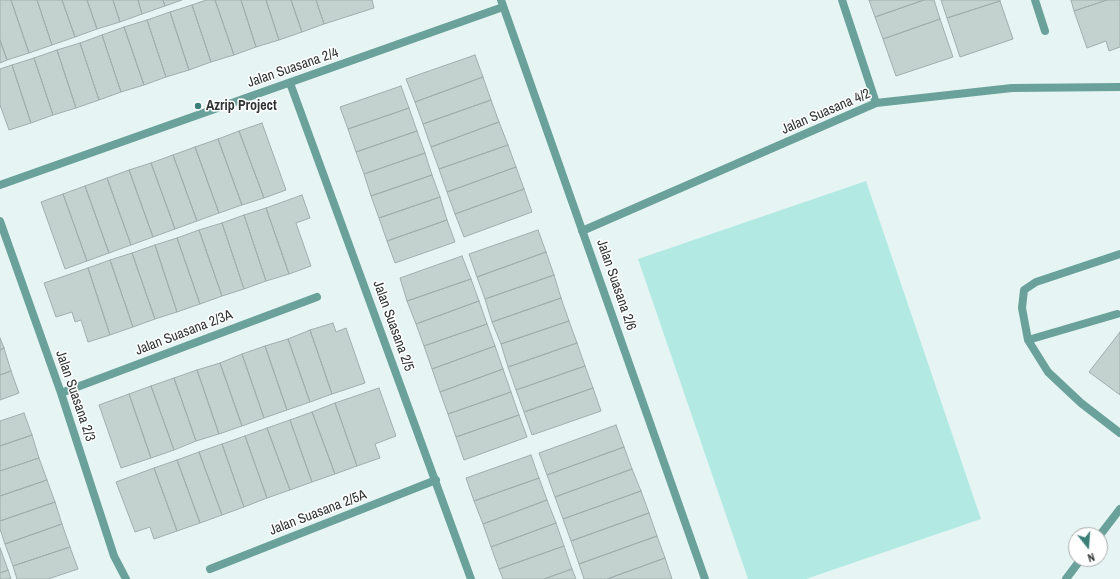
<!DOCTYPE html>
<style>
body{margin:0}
#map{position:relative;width:1120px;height:579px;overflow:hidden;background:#e6f5f3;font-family:"Archivo Narrow",sans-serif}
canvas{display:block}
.north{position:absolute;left:1068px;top:527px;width:40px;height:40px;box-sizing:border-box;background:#fff;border:1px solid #abaead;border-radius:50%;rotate:163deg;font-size:11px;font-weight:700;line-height:16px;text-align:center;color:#2e3433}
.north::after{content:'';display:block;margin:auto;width:14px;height:18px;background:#3a8078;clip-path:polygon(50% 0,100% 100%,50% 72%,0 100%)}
</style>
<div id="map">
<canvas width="1120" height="579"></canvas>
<div class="north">N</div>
</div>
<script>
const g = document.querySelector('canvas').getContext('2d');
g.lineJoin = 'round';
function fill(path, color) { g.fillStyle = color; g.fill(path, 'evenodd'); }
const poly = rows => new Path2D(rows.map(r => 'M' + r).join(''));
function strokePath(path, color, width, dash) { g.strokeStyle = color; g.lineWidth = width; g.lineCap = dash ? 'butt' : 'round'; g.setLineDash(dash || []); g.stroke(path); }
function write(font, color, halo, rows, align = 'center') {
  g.font = font + ' "Archivo Narrow",sans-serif'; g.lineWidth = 3; g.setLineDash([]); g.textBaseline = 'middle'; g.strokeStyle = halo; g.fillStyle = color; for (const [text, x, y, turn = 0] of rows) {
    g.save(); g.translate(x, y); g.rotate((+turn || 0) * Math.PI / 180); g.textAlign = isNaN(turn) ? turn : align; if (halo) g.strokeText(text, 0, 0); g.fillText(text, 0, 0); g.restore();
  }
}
fill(poly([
 [866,181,981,519,806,579,748,579,638,259]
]), '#b2eae3');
const building = poly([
 [0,0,11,0,29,53,7,60,0,40,0,0],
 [11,0,37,0,52,45,29,53,11,0],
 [37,0,62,0,75,37,52,45,37,0],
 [62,0,87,0,97,29,75,37,62,0],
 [87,0,113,0,120,22,97,29,87,0],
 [113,0,138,0,142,14,120,22,113,0],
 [138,0,163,0,165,6,142,14,138,0],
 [163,0,182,0,165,6,163,0],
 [206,0,215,0,234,55,211,62,192,5,206,0],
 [215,0,241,0,256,47,234,55,215,0],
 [241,0,266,0,279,40,256,47,241,0],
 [266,0,291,0,302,32,279,40,266,0],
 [291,0,316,0,324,24,302,32,291,0],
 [316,0,372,0,374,8,324,24,316,0],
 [869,0,924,0,875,17,869,0],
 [924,0,934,0,940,19,883,39,875,17,924,0],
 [941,0,1000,0,1000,1,947,18,941,0],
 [1071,0,1107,0,1074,11,1071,0],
 [1107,0,1120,0,1120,47,1109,51,1106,41,1087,48,1074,11,1107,0],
 [1000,1,1013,39,960,57,947,18,1000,1],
 [192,5,211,62,189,70,170,12,192,5],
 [170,12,189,70,166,77,147,20,170,12],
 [940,19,953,57,896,76,883,39,940,19],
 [147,20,166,77,144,85,124,27,147,20],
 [124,27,144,85,121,92,102,35,124,27],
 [102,35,121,92,99,100,80,43,102,35],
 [0,40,7,60,0,63,0,40],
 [80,43,99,100,76,108,57,50,80,43],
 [57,50,76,108,53,115,34,58,57,50],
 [475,55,483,77,415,102,406,79,475,55],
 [34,58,53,115,31,123,12,65,34,58],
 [12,65,31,123,9,130,0,105,0,69,12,65],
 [483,77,491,100,423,124,415,102,483,77],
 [401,86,409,108,348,129,340,107,401,86],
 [491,100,499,122,431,147,423,124,491,100],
 [409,108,417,131,356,152,348,129,409,108],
 [499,122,508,145,439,169,431,147,499,122],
 [262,123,286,190,264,198,239,131,262,123],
 [239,131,264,198,242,205,218,139,239,131],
 [417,131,425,153,364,174,356,152,417,131],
 [218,139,242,205,219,213,195,147,218,139],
 [508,145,516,167,447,192,439,169,508,145],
 [195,147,219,213,197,221,173,155,195,147],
 [425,153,432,175,371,196,364,174,425,153],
 [173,155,197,221,175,229,151,163,173,155],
 [151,163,175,229,153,237,129,170,151,163],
 [516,167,524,189,455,214,447,192,516,167],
 [129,170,153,237,131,245,107,178,129,170],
 [432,175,440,197,379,218,371,196,432,175],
 [107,178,131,245,109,253,85,186,107,178],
 [85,186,109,253,87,261,63,194,85,186],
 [524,189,532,212,464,237,455,214,524,189],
 [63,194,87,261,65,269,41,202,63,194],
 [302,195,310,218,296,223,311,266,289,274,266,208,302,195],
 [440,197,447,220,387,241,379,218,440,197],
 [266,208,289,274,266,281,244,215,266,208],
 [244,215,266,281,244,289,222,223,244,215],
 [447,220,455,242,395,263,387,241,447,220],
 [222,223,244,289,222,296,199,230,222,223],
 [199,230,222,296,200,304,177,238,199,230],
 [538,230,546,252,477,277,469,254,538,230],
 [177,238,200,304,177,312,155,245,177,238],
 [155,245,177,312,155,319,132,253,155,245],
 [546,252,554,275,485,299,477,277,546,252],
 [132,253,155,319,133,327,110,260,132,253],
 [462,256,471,279,407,301,400,278,462,256],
 [110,260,133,327,110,335,88,268,110,260],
 [88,268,110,335,88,342,81,320,75,322,72,312,56,317,44,283,88,268],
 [554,275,561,298,492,322,485,299,554,275],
 [471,279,479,301,416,324,407,301,471,279],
 [561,298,569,321,501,344,492,322,561,298],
 [479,301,487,324,424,346,416,324,479,301],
 [569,321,577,343,508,367,501,344,569,321],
 [333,323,336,332,346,328,365,383,332,394,310,330,333,323],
 [487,324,495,346,432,369,424,346,487,324],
 [310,330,332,394,310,402,288,339,310,330],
 [1120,332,1120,395,1089,372,1120,332],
 [0,338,4,348,0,350,0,338],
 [288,339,310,402,287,410,265,346,288,339],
 [577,343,585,366,516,390,508,367,577,343],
 [265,346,287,410,264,418,242,354,265,346],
 [495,346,503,369,440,392,432,369,495,346],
 [4,348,11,371,0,375,0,350,4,348],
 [242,354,264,418,242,426,220,363,242,354],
 [220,363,242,426,219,434,197,370,220,363],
 [585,366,593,388,524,412,516,390,585,366],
 [503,369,511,392,448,414,440,392,503,369],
 [197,370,219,434,196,441,174,378,197,370],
 [11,371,19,393,0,400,0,375,11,371],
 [174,378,196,441,174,450,151,386,174,378],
 [151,386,174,450,151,458,129,394,151,386],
 [379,388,396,436,375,444,380,458,357,466,335,403,379,388],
 [593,388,601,411,532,435,524,412,593,388],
 [511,392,519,415,456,437,448,414,511,392],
 [129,394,151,458,121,468,99,405,129,394],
 [335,403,357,466,335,474,312,412,335,403],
 [312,412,335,474,312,482,290,420,312,412],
 [24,413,32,435,0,446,0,421,24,413],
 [519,415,527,437,464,460,456,437,519,415],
 [290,420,312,482,290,490,267,428,290,420],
 [616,425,624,447,547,475,539,453,616,425],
 [267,428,290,490,267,498,245,436,267,428],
 [32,435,39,458,0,471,0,446,32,435],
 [245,436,267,498,244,507,222,444,245,436],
 [222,444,244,507,222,515,199,452,222,444],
 [624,447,632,469,555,497,547,475,624,447],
 [199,452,222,515,200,523,177,460,199,452],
 [531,455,539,478,474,501,466,478,531,455],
 [39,458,47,480,0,496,0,471,39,458],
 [177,460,200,523,177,531,154,468,177,460],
 [154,468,177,531,154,539,150,527,135,532,116,482,154,468],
 [632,469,641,491,563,519,555,497,632,469],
 [539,478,547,500,483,524,474,501,539,478],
 [47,480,55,502,0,521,0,496,47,480],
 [641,491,649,513,571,541,563,519,641,491],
 [547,500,556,523,491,547,483,524,547,500],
 [55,502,62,524,5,544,0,529,0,521,55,502],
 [649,513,657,536,579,564,571,541,649,513],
 [556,523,564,546,499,569,491,547,556,523],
 [62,524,70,547,13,566,5,544,62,524],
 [657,536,665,558,607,579,584,579,579,564,657,536],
 [564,546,572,569,544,579,503,579,499,569,564,546],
 [70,547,78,569,48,579,17,579,13,566,70,547],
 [0,548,8,570,0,573,0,548],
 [665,558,672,579,607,579,665,558],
 [572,569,576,579,544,579,572,569],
 [8,570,11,579,0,579,0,573,8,570]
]);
fill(building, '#c3d2cf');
strokePath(building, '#a0aeac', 1);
strokePath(poly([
 [1120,254,1036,282,1024,290,1022,308,1028,340,1048,372,1081,403,1120,433],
 [1028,340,1117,314]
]), '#6aa19a', 8);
strokePath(poly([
 [501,0,705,579],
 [842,0,876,103],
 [1035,0,1045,31],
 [290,83,471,579],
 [0,185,503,7],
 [0,221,61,393,114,556,126,579],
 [582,231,876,103,1012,88,1120,87],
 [61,393,317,297],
 [1100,535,1120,509],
 [210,569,436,480],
 [1066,579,1081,559]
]), '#6aa19a', 8);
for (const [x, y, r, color] of [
 [198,106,4,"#3a8078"]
]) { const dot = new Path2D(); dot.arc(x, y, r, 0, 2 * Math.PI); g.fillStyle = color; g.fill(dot); strokePath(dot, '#fff', 1.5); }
write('14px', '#2e3433', '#fff', [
 ["Jalan Suasana 2/4",293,68,-19],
 ["Jalan Suasana 4/2",826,112,-23],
 ["Jalan Suasana 2/6",616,285,71],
 ["Jalan Suasana 2/5",393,326,70],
 ["Jalan Suasana 2/3A",184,333,-21],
 ["Jalan Suasana 2/3",75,396,71],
 ["Jalan Suasana 2/5A",318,513,-21]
]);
write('bold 14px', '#2e3433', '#fff', [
 ["Azrip Project",206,106]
], 'left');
</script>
